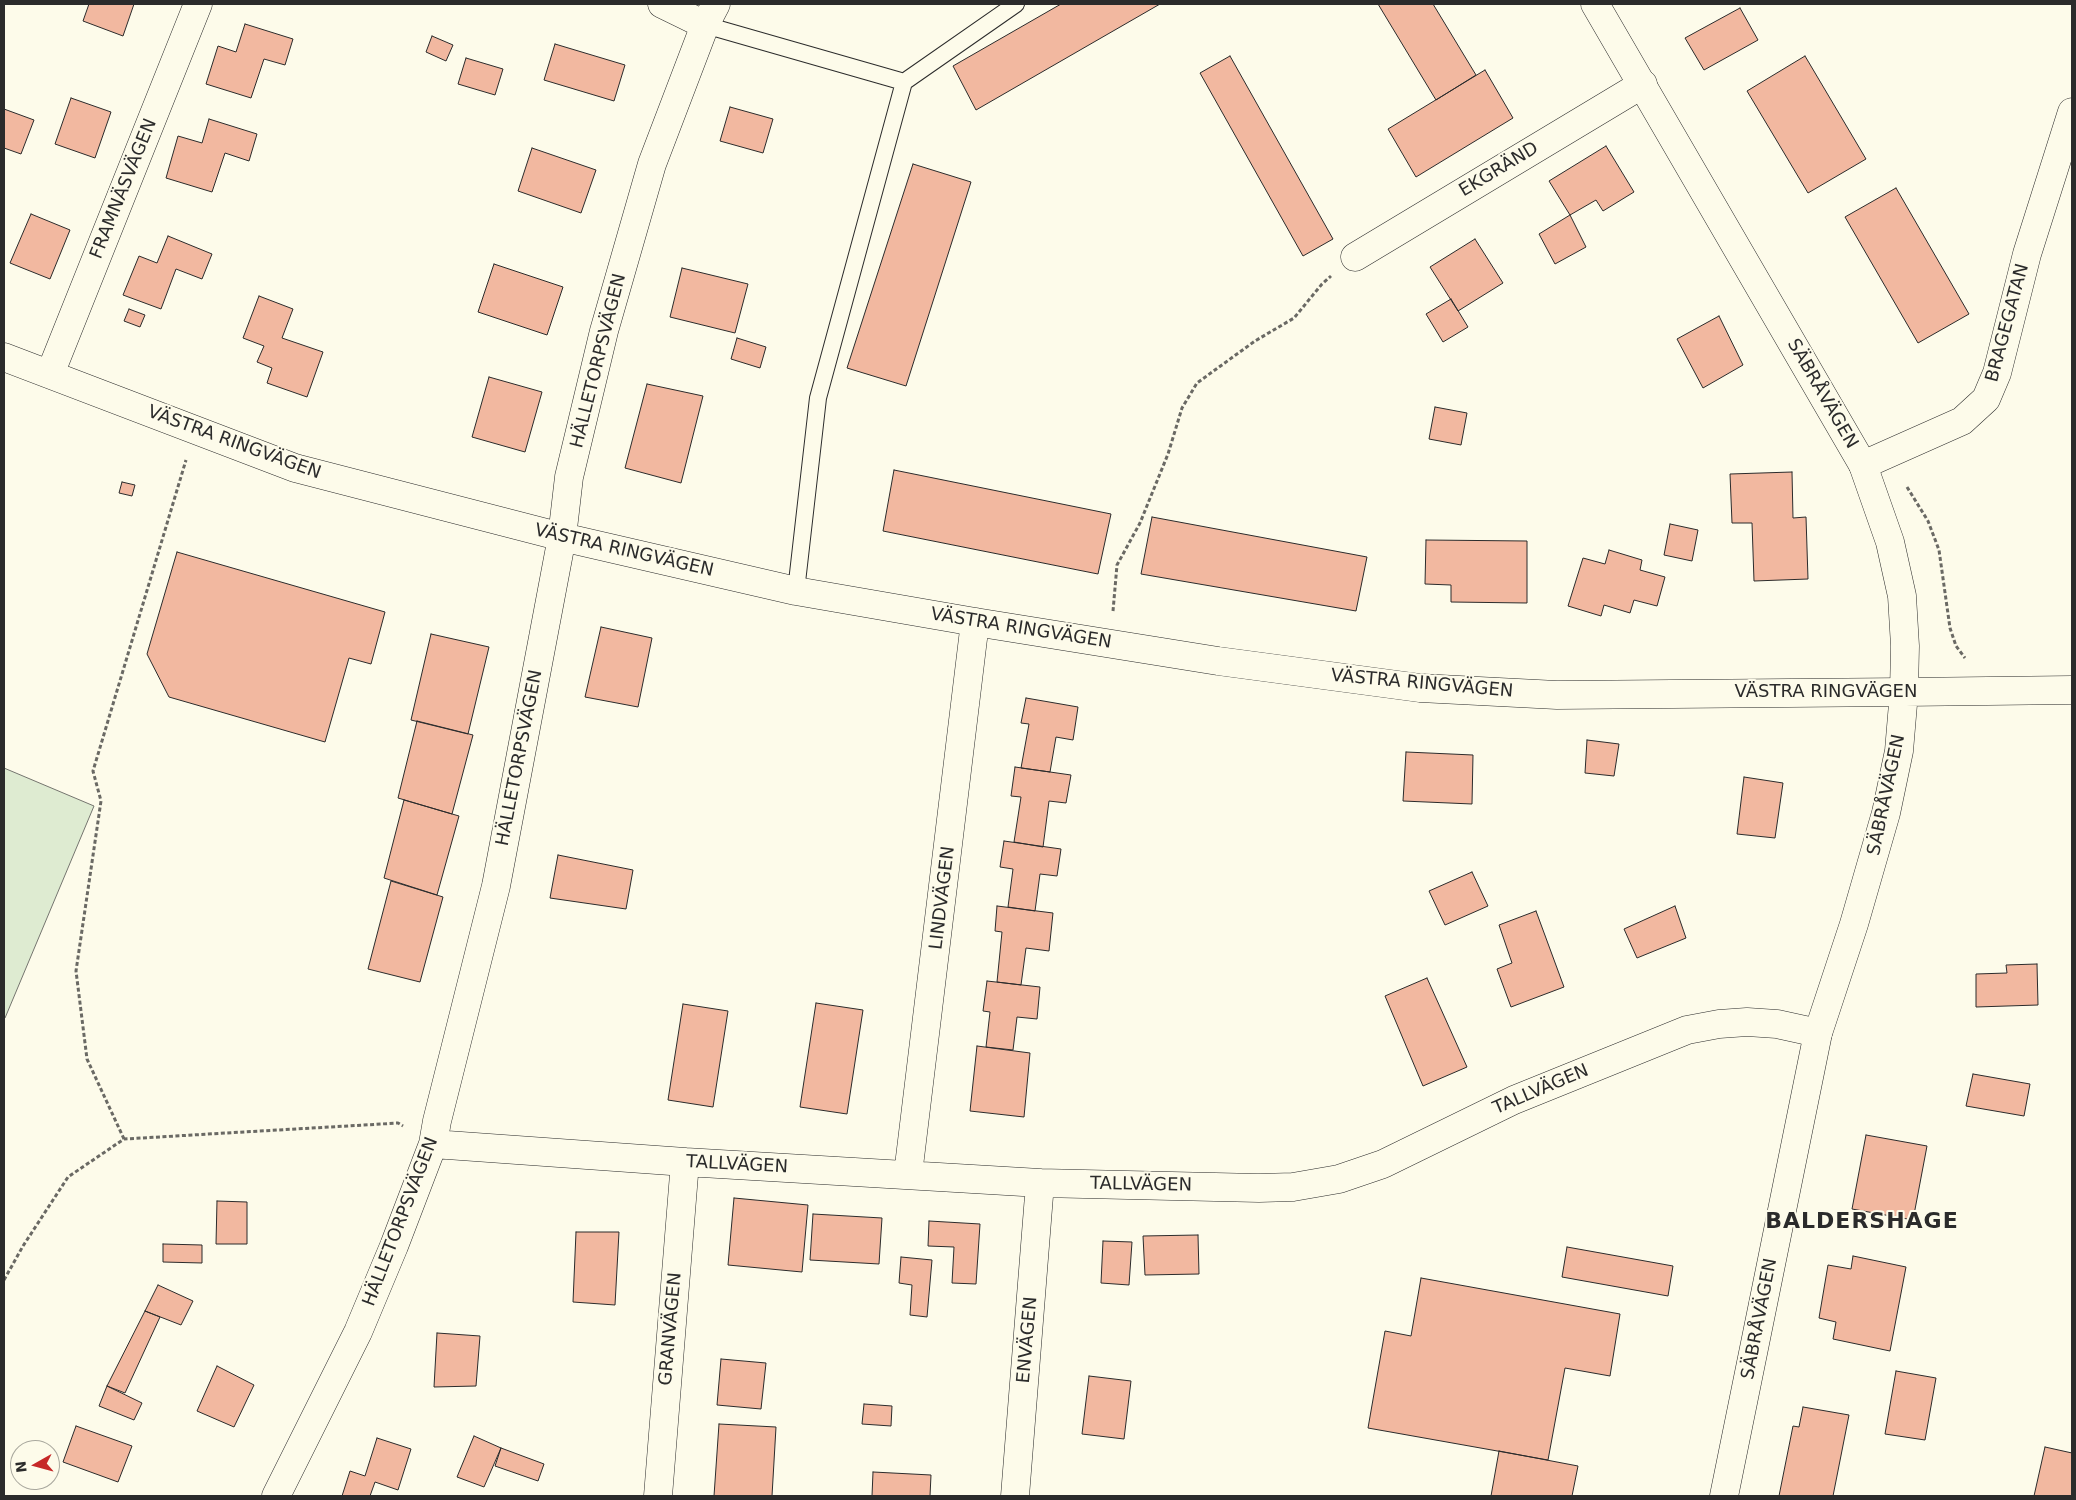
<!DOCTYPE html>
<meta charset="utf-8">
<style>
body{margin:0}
#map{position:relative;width:2076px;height:1500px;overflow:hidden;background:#fdfbea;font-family:"DejaVu Sans",sans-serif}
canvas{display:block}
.frame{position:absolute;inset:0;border:5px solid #2b2b2b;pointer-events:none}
.north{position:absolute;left:10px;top:1440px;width:50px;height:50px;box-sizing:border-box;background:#fdfbea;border:1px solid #a9a89e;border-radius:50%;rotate:263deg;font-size:14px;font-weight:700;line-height:20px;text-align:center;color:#2b2b2b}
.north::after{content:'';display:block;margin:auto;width:18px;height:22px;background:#c62828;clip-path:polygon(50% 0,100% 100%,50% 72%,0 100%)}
</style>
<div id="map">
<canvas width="2076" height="1500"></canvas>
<div class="frame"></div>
<div class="north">N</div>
</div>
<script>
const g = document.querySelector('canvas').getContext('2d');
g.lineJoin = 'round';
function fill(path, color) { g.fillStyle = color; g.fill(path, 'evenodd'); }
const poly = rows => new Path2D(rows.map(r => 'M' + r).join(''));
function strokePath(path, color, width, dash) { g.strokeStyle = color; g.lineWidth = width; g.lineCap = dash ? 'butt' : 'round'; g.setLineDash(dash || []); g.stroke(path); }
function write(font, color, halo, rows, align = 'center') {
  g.font = font + ' "DejaVu Sans",sans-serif'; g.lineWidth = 4; g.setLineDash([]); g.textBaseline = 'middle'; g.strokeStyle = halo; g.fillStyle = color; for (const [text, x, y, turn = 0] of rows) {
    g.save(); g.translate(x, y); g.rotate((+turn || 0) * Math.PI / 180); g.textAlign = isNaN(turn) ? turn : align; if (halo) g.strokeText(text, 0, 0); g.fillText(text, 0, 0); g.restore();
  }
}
const green = poly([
 [4,768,94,806,5,1018,4,1017,4,768]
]);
fill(green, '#deebd1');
strokePath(green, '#74746e', 1);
const building = poly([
 [89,4,134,4,123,36,83,21,89,4],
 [1061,4,1160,4,976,110,953,66,1061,4],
 [1378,4,1433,4,1476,75,1436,100,1378,4],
 [1740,8,1758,40,1704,70,1685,38,1740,8],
 [245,24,293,39,285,65,264,59,251,98,206,84,218,46,236,52,245,24],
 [432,36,453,45,446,61,426,52,432,36],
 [555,44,625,65,614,101,544,80,555,44],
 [1230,56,1333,239,1303,256,1200,73,1230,56],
 [1805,56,1866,159,1808,193,1747,91,1805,56],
 [466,58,503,69,495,95,458,84,466,58],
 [1485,70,1513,118,1416,177,1388,129,1485,70],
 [71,98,111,112,95,158,55,144,71,98],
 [730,107,773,119,763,153,720,141,730,107],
 [4,109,34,120,21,154,4,148,4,109],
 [209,119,257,134,249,161,225,153,212,192,166,178,178,136,202,143,209,119],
 [1606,146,1634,192,1603,211,1596,200,1570,215,1549,181,1606,146],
 [532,148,596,170,581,213,518,191,532,148],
 [913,164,971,182,906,386,847,368,913,164],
 [1896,188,1969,314,1918,343,1845,217,1896,188],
 [31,214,70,230,50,279,10,263,31,214],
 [1570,215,1586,247,1555,264,1539,234,1570,215],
 [168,236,212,254,202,279,176,269,161,309,123,295,139,256,157,263,168,236],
 [1475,239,1503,283,1458,311,1430,267,1475,239],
 [494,264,563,287,547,335,478,312,494,264],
 [682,268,748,284,735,333,670,317,682,268],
 [259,296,293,309,282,338,323,352,307,397,267,383,272,368,257,362,264,346,243,338,259,296],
 [1451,299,1468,327,1443,342,1426,314,1451,299],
 [129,309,145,315,140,327,124,321,129,309],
 [1719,316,1743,365,1703,388,1677,339,1719,316],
 [737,338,766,347,760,368,731,359,737,338],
 [489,377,542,392,525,452,472,437,489,377],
 [647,384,703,396,681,483,625,468,647,384],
 [1435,407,1467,413,1461,445,1429,439,1435,407],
 [894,470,1111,514,1098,574,883,531,894,470],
 [1792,472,1793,518,1806,517,1808,579,1754,581,1752,523,1732,523,1730,474,1792,472],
 [122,482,135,485,132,496,119,493,122,482],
 [1152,517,1367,557,1356,611,1141,574,1152,517],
 [1670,524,1698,530,1692,561,1664,555,1670,524],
 [1426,540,1527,541,1527,603,1451,602,1451,585,1425,584,1426,540],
 [1609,550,1642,560,1640,570,1665,577,1657,606,1634,600,1630,613,1604,605,1601,616,1568,606,1583,558,1605,564,1609,550],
 [177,552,385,612,371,664,349,658,325,742,169,697,147,654,177,552],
 [601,627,652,638,638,707,585,697,601,627],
 [431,634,489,647,468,734,411,720,431,634],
 [1026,698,1078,707,1073,740,1056,737,1050,772,1021,768,1029,724,1021,723,1026,698],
 [417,721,473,735,452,814,398,798,417,721],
 [1587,740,1619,744,1614,776,1585,773,1587,740],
 [1406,752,1473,755,1472,804,1403,801,1406,752],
 [1015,767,1071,775,1066,803,1049,801,1043,847,1014,842,1021,797,1011,796,1015,767],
 [1744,777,1783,783,1775,838,1737,834,1744,777],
 [404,800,459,816,437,895,384,878,404,800],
 [1004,841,1061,849,1057,876,1040,874,1035,911,1008,907,1013,869,1000,867,1004,841],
 [558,855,633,870,626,909,550,898,558,855],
 [1472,872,1488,906,1445,925,1429,891,1472,872],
 [391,881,443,897,420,982,368,969,391,881],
 [997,906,1053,913,1049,951,1026,948,1021,985,997,982,1002,932,995,931,997,906],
 [1675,906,1686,938,1637,958,1624,929,1675,906],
 [1536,911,1564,987,1511,1007,1497,969,1512,963,1499,925,1536,911],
 [2037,964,2038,1005,1976,1007,1976,974,2007,973,2006,965,2037,964],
 [1427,978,1467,1067,1423,1086,1385,996,1427,978],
 [987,981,1040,987,1037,1019,1017,1017,1013,1050,986,1047,990,1012,983,1011,987,981],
 [816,1003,863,1010,847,1114,800,1107,816,1003],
 [683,1004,728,1011,713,1107,668,1100,683,1004],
 [977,1046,1030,1053,1024,1117,970,1111,977,1046],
 [1973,1074,2030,1084,2024,1116,1966,1106,1973,1074],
 [1866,1135,1927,1146,1913,1220,1852,1209,1866,1135],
 [734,1198,808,1205,802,1272,728,1265,734,1198],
 [217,1201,247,1202,247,1244,216,1244,217,1201],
 [813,1214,882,1218,879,1264,810,1260,813,1214],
 [929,1221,980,1224,976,1284,952,1283,954,1247,928,1246,929,1221],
 [576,1232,619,1232,615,1305,573,1302,576,1232],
 [1198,1235,1199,1274,1145,1275,1143,1236,1198,1235],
 [1103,1241,1132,1242,1129,1285,1101,1283,1103,1241],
 [163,1244,202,1245,202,1263,163,1262,163,1244],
 [1567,1247,1673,1266,1668,1296,1562,1277,1567,1247],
 [1853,1256,1906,1267,1890,1351,1833,1339,1836,1322,1819,1318,1828,1265,1851,1269,1853,1256],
 [901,1257,932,1260,927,1317,910,1315,912,1285,899,1283,901,1257],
 [1421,1278,1620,1314,1610,1376,1565,1368,1548,1460,1368,1428,1385,1331,1411,1336,1421,1278],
 [158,1285,193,1301,181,1325,145,1311,158,1285],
 [145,1311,160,1317,125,1393,107,1386,145,1311],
 [437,1333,480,1336,476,1386,434,1387,437,1333],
 [721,1359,766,1363,761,1409,717,1405,721,1359],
 [217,1366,254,1385,234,1427,197,1411,217,1366],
 [1896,1371,1936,1378,1925,1440,1885,1434,1896,1371],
 [1089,1376,1131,1381,1124,1439,1082,1434,1089,1376],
 [107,1386,142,1403,134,1420,99,1406,107,1386],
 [864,1404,892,1406,891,1426,862,1424,864,1404],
 [1803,1407,1849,1415,1833,1496,1779,1496,1793,1426,1799,1427,1803,1407],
 [719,1424,776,1427,772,1496,714,1496,719,1424],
 [76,1426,132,1446,118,1482,63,1462,76,1426],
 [474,1436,501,1448,484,1487,457,1477,474,1436],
 [377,1438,411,1449,398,1490,375,1482,370,1496,342,1496,350,1471,365,1476,377,1438],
 [2045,1447,2072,1453,2072,1496,2034,1496,2045,1447],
 [501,1448,544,1464,538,1481,495,1466,501,1448],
 [1499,1451,1578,1466,1572,1496,1491,1496,1499,1451],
 [873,1472,931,1475,930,1496,872,1496,873,1472]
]);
fill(building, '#f2b8a0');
strokePath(building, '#2b2b2b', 1);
const service = poly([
 [705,25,904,82,818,398,796,591],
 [904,82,1016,4]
]);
const minor = poly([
 [662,4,705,25],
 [1355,257,1643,84],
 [4,357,295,468,562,537,796,591,975,622,1218,661,1420,688,1557,695,1904,692],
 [50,374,198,4],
 [1863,465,1962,421,1986,399,1997,373,2027,254,2072,112],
 [433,1144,685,1162,1040,1183,1259,1188,1293,1187,1339,1179,1383,1164,1514,1100,1687,1030,1719,1024,1747,1022,1777,1024,1818,1033],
 [908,1174,975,622],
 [276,1496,358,1332,394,1246,433,1144,437,1121,496,886,562,537,569,477,604,331,652,164,705,25,716,4],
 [658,1496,685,1162],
 [1015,1496,1040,1183]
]);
const secondary = poly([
 [1595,4,1863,465,1890,542,1902,596,1905,646,1904,692,1899,751,1886,813,1854,924,1818,1033,1724,1496],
 [1904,692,2072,690]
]);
strokePath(service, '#2b2b2b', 18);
strokePath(minor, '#2b2b2b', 29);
strokePath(secondary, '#2b2b2b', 29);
strokePath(poly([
 [1907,487,1928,521,1939,550,1950,628,1956,646,1965,658],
 [1113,611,1117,565,1140,523,1168,454,1182,408,1197,383,1255,341,1294,318,1322,284,1331,276],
 [124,1139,87,1059,76,971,101,801,93,771,186,460],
 [4,1280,23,1246,68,1177,124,1139,398,1123,403,1126]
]), '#6a6964', 3, [4, 2.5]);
strokePath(service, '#fdfbea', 16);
strokePath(minor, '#fdfbea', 28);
strokePath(secondary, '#fdfbea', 28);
write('18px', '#2b2b2b', '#fdfbea', [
 ["EKGRÄND",1499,170,-31],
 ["FRAMNÄSVÄGEN",124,189,-68],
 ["BRAGEGATAN",2008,323,-75],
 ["HÄLLETORPSVÄGEN",599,361,-76],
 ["SÄBRÅVÄGEN",1822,394,60],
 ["VÄSTRA RINGVÄGEN",234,443,20],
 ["VÄSTRA RINGVÄGEN",624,551,13],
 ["VÄSTRA RINGVÄGEN",1021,629,9],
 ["VÄSTRA RINGVÄGEN",1422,684,5],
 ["VÄSTRA RINGVÄGEN",1826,692],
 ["HÄLLETORPSVÄGEN",520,758,-79],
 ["SÄBRÅVÄGEN",1887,795,-78],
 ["LINDVÄGEN",943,898,-83],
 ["TALLVÄGEN",1541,1090,-23],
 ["TALLVÄGEN",737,1165,3],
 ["TALLVÄGEN",1141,1185,1],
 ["HÄLLETORPSVÄGEN",401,1222,-69],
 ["SÄBRÅVÄGEN",1760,1319,-79],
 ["GRANVÄGEN",671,1329,-85],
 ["ENVÄGEN",1028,1340,-85]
]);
g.letterSpacing = '1px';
write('bold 22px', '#2b2b2b', '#fdfbea', [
 ["BALDERSHAGE",1862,1222]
]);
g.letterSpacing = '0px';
</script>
